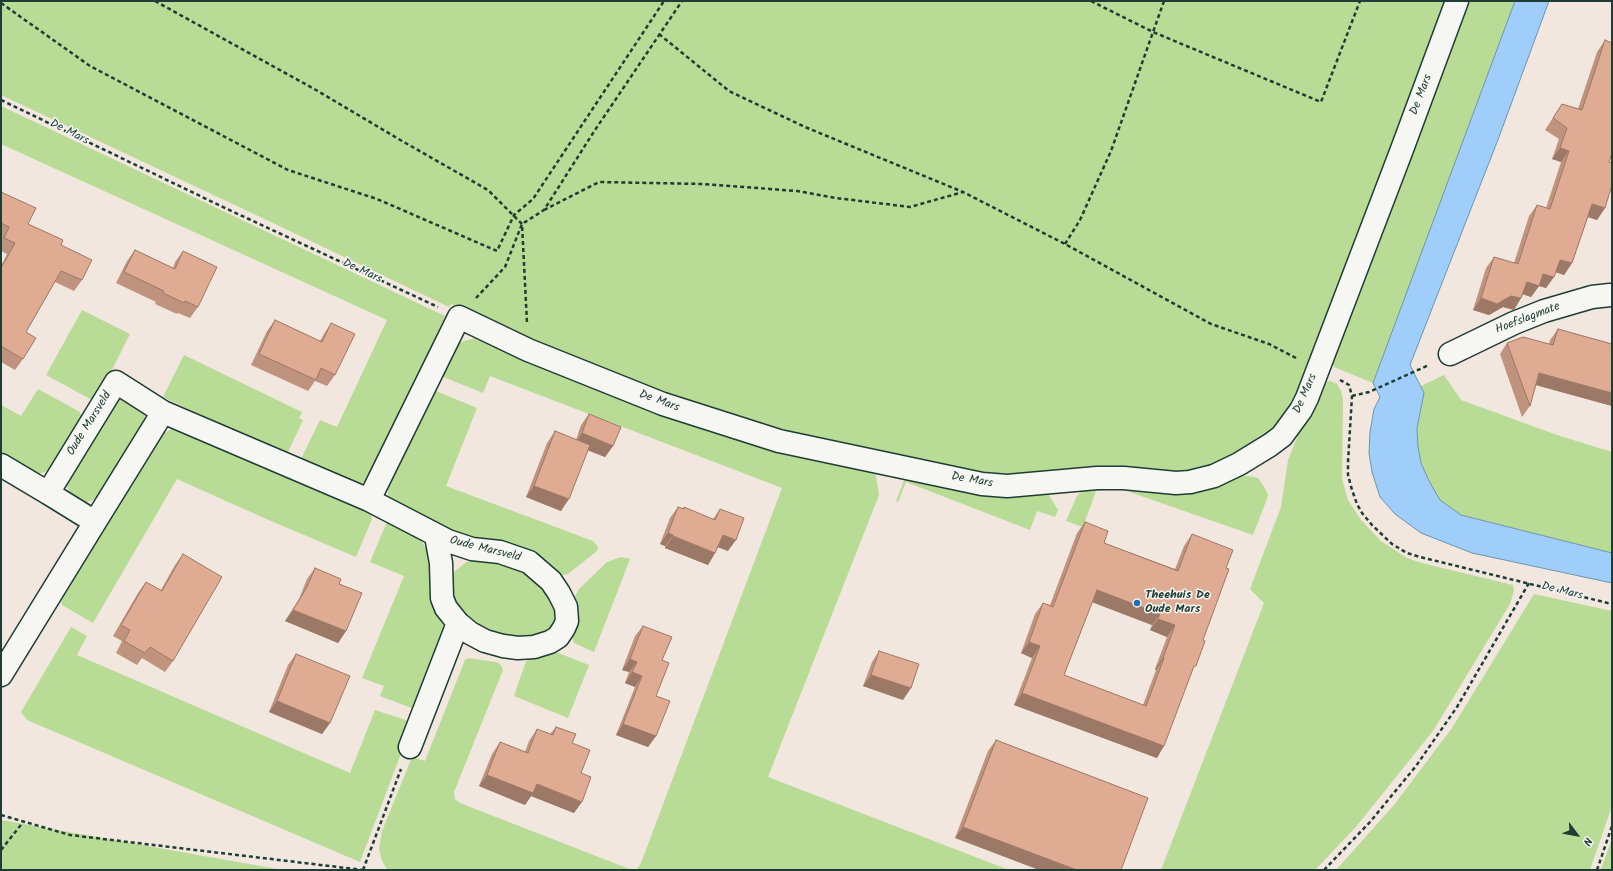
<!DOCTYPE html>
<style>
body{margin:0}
#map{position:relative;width:1613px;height:871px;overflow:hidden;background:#f1e7df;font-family:Kalam,sans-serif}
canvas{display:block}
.frame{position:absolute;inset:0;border:2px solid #1f3d34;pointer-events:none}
.north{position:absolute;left:1557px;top:815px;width:40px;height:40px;-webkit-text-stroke:3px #f6f6f2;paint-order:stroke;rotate:122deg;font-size:11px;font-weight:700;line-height:16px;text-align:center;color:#1f3d34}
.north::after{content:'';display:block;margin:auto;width:14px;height:18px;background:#1f3d34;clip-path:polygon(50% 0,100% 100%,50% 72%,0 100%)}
</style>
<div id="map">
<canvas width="1613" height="871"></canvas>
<div class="frame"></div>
<div class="north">N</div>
</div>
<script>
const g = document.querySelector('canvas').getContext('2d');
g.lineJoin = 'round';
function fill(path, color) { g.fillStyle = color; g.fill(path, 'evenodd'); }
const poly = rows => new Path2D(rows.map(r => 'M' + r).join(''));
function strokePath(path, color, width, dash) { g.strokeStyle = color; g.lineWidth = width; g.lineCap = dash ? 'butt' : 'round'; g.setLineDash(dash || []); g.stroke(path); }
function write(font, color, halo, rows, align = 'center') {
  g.font = font + ' Kalam,sans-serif'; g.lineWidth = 3; g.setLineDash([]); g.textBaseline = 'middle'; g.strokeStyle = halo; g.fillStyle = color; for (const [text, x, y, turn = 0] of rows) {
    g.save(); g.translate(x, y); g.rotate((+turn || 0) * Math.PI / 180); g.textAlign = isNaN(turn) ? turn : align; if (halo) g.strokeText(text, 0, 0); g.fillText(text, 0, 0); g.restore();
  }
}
fill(poly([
 [1,1,1448,1,1294,408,1268,435,1202,473,1036,478,982,477,756,425,683,403,582,362,451,304,449,307,273,223,1,95],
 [1464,1,1515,1,1373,383,1334,367,1330,357],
 [1,106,445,316,375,471,369,479,360,484,354,486,304,464,301,459,320,420,337,427,387,320,1,144],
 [82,310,130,334,113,368,92,400,46,375],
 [476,338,875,471,879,495,768,777,1009,870,633,870,637,869,641,863,782,488,490,376,483,393,441,376,456,345,464,341],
 [184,355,302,412,299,418,303,420,288,452,284,454,163,397],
 [1444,375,1461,400,1557,435,1612,452,1612,553,1461,515,1440,500,1429,481,1421,463,1418,447,1417,428,1424,393,1421,386],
 [1330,381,1337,384,1341,391,1343,399,1342,479,1348,500,1361,520,1381,541,1407,558,1422,563,1513,585,1514,591,1510,604,1433,731,1355,828,1315,870,1161,870,1264,603,1250,589,1281,507,1288,460,1318,386,1322,383],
 [38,389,80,412,82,418,52,469,42,473,35,473,1,456,1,405,21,416],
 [436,391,477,408,446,486,593,541,598,547,597,551,568,574,563,575,466,537,394,504,388,496,388,486,430,392],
 [127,398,144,411,145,418,143,425,99,496,93,500,87,502,80,501,74,498,69,492,66,484,118,400],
 [175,427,371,513,372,519,356,557,264,518,177,479,93,623,62,605,61,601,161,435],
 [1228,476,1250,476,1258,478,1265,488,1268,495,1267,499,1253,535,1121,489,1096,491,1083,527,1066,521,1077,496,1083,490],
 [905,478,1047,492,1058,510,1055,517,1037,511,1030,530,906,482,898,502,896,501],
 [388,521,415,535,422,542,428,552,443,624,443,634,414,709,380,696,384,686,362,678,404,576,370,562,386,524],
 [621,557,630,559,594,652,574,643,572,636,573,600,579,589,607,562],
 [485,559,524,570,544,587,559,615,553,630,532,638,503,638,475,626,453,604,450,579,454,572,465,563,471,560],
 [1534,594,1612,611,1612,806,1590,870,1336,870,1394,805,1452,728],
 [71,627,87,636,77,655,350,773,375,710,409,721,411,727,360,862,27,720,21,712],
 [553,651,589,665,568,718,514,696,525,664,529,657],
 [468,658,496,662,501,665,503,670,454,792,455,799,460,803,632,870,393,870,387,869,382,861,379,849,382,831,412,757,425,761,465,660],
 [1,820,283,870,1,870],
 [1612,838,1612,870,1601,870]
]), '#b8db96');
const water = poly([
 [1515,1,1549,1,1499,137,1410,365,1424,393,1417,428,1418,447,1421,463,1429,481,1440,500,1461,515,1612,553,1612,583,1472,553,1421,533,1395,514,1380,497,1372,472,1369,453,1370,432,1374,409,1380,397,1373,383,1515,1]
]);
fill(water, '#a0cefb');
strokePath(water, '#6c94ab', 1);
const minor = poly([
 [1450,354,1514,323,1544,311,1592,297,1610,295],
 [163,412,369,500,448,541,472,549,500,552,529,562,551,581,559,593,566,607,567,621,564,628,558,637,550,642,534,647,518,648,503,646,485,641,470,633,458,623,446,608,442,598,441,563,436,536],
 [1,465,48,493],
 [369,500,459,317,528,350,663,404,779,441,982,484,1007,486,1097,478,1124,478,1176,483,1190,482,1214,476,1239,464,1270,445,1282,436,1301,410,1307,398,1401,152,1457,1],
 [1,675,95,522,163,412,116,382,48,493,95,522],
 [410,747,458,623]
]);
strokePath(minor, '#1f3d34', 25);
strokePath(poly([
 [155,1,316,90,402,141,488,190,522,224,527,323],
 [1091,1,1153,32,1321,102,1360,1],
 [1,3,90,66,288,170,377,199,497,251,514,215,533,199,664,1],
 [659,34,729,91,805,127,963,192,1065,244,1211,324,1269,344,1296,358],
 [1,100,225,208,438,307],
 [544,210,599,182,703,184,797,191,836,198,910,207,963,192],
 [1065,244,1080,220,1111,151,1164,1],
 [476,298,505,267,522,224,544,210,595,130,682,1],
 [1340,380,1349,385,1352,396,1348,462,1348,475,1352,490,1357,504,1362,513,1372,525,1392,544,1407,553,1420,557,1612,604],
 [1352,396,1369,392,1429,365],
 [1,815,70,835,363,870],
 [1,850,24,821],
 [363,870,401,769],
 [1324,870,1370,822,1416,766,1457,707,1529,583],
 [1597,870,1612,826]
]), '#1f3d34', 2.5, [4, 3]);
strokePath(minor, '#f6f6f2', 22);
fill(poly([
 [1605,40,1609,162,1605,208,1597,220,1588,217,1572,263,1564,275,1556,272,1546,288,1539,286,1531,297,1523,294,1521,298,1514,310,1503,307,1489,315,1473,310,1486,268,1494,257,1514,263,1529,216,1537,205,1546,208,1561,162,1552,159,1559,139,1545,130,1562,104,1578,109,1597,52],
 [1,192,28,224,61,245,82,280,74,291,55,282,26,332,23,359,15,370,1,362,1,266,7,254,1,251,1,239,2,238,1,238],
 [135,250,173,268,175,262,183,251,198,307,190,318,178,313,177,314,155,304,156,302,116,283,127,261],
 [275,320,320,341,324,334,331,323,335,375,327,386,315,381,308,391,251,365,267,331],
 [1558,329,1612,344,1612,406,1536,385,1530,406,1522,417,1500,354,1507,343,1549,344,1550,340],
 [589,414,613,446,605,457,588,450,561,511,526,497,547,443,555,431,576,440,581,425],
 [678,507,683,509,684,507,713,519,720,509,728,551,718,547,715,553,708,565,665,548,665,546,660,544,670,518],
 [1085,522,1104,543,1175,569,1184,546,1192,534,1226,568,1192,671,1157,758,1014,705,1032,658,1021,653,1035,614,1043,603,1050,605,1077,533],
 [1092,602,1152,625,1150,630,1167,637,1155,669,1156,670,1143,705,1064,675],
 [183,554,173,661,165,672,142,658,137,665,116,653,122,641,113,636,138,593,146,582,161,590,175,565],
 [315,568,339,584,346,631,338,643,285,621,299,599,307,579],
 [643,626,662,660,656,696,656,736,648,747,616,735,635,687,625,683,629,672,622,670,635,636],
 [879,651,903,700,863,686,872,662],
 [296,654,330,723,322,734,269,712,288,665],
 [556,727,572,743,581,773,574,813,531,796,525,805,479,786,492,754,500,742,525,752,529,741,537,729,550,734],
 [996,740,1148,798,955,838,988,751]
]), '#c0937e');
fill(poly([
 [1560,148,1569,151,1561,162,1552,159],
 [1592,204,1605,208,1597,220,1585,216],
 [1560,260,1572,263,1564,275,1552,271],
 [1543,274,1554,277,1546,288,1539,286,1531,297,1519,293,1527,282],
 [1511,296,1521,298,1514,310,1503,307,1489,315,1473,310,1481,298],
 [1539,373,1612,393,1612,406,1532,384],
 [582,433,613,446,605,457,574,445],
 [534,486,569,499,561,511,526,497],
 [668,533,673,535,665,546,660,544],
 [723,535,736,540,728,551,715,546],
 [673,536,715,553,708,565,665,548],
 [1097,590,1160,614,1152,625,1089,601],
 [293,610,346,631,338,643,285,621],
 [1158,619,1175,625,1167,637,1150,630],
 [1029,642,1040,646,1032,658,1021,653],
 [1163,658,1164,658,1156,670,1155,669],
 [630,659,637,662,629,672,622,670],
 [632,672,642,676,635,687,625,683],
 [871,675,911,688,903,700,863,686],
 [1022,693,1164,746,1157,758,1014,705],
 [277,701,330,723,322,734,269,712],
 [623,724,656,736,648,747,616,735],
 [487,775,537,784,582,802,574,813,531,796,525,805,479,786],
 [963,827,1077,870,1039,870,955,838]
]), '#9c7866');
const building = poly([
 [1605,40,1612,43,1612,153,1609,162,1612,163,1612,185,1605,208,1592,204,1572,263,1560,260,1554,277,1543,274,1539,286,1527,282,1521,298,1511,296,1497,304,1481,298,1494,257,1518,264,1537,205,1550,209,1569,151,1560,148,1567,128,1553,118,1562,104,1582,110,1605,40],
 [1,192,36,208,28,224,63,240,61,245,92,260,82,280,61,271,26,332,36,338,23,359,1,346,1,268,15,243,4,238,9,227,1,223,1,192],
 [135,250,175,269,183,251,217,267,198,307,185,301,184,303,163,293,164,291,124,272,135,250],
 [275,320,322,342,331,323,355,334,335,375,321,368,316,380,259,354,275,320],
 [1558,329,1612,344,1612,393,1539,373,1530,406,1507,343,1523,337,1553,345,1558,329],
 [589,414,621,427,613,446,582,433,589,414],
 [555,431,590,445,569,499,534,486,555,431],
 [678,507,684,509,684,507,715,520,720,509,744,518,736,540,723,535,715,553,673,536,673,535,668,533,678,507],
 [1085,522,1108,531,1104,543,1178,571,1192,534,1233,550,1226,568,1229,569,1203,640,1205,641,1196,666,1194,666,1164,746,1022,693,1040,646,1029,642,1043,603,1053,607,1085,522],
 [1097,590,1160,614,1158,619,1175,625,1163,658,1164,658,1146,706,1064,675,1097,590],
 [183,554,222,577,173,661,150,647,145,653,124,641,130,630,121,625,146,582,162,591,183,554],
 [315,568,341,579,339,584,362,593,346,631,293,610,307,587,315,568],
 [643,626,672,637,662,660,669,663,656,696,670,701,656,736,623,724,642,676,632,672,637,662,630,659,643,626],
 [879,651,919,664,911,688,871,675,879,651],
 [296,654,350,676,330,723,277,701,296,654],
 [556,727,576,734,572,743,590,750,581,773,591,777,582,802,537,784,533,793,487,775,500,742,528,753,537,729,553,735,556,727],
 [996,740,1148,798,1121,870,1077,870,963,827,996,740]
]);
fill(building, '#dfab92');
strokePath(building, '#9c7866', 1);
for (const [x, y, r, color] of [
 [1137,603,4,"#1f6fb2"]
]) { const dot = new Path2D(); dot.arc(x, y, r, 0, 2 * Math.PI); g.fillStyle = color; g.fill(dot); strokePath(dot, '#f6f6f2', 1.5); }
write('12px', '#1f3d34', '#f6f6f2', [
 ["De Mars",1422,95,-69],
 ["De Mars",69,133,27],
 ["De Mars",362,272,25],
 ["Hoefslagmate",1528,319,-21],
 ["De Mars",1306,394,-66],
 ["De Mars",659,402,20],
 ["Oude Marsveld",90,424,-58],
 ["De Mars",972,481,10],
 ["Oude Marsveld",485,550,14],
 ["De Mars",1562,592,14]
]);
write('bold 12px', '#1f3d34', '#f6f6f2', [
 ["Theehuis De",1145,596],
 ["Oude Mars",1145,610]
], 'left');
</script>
